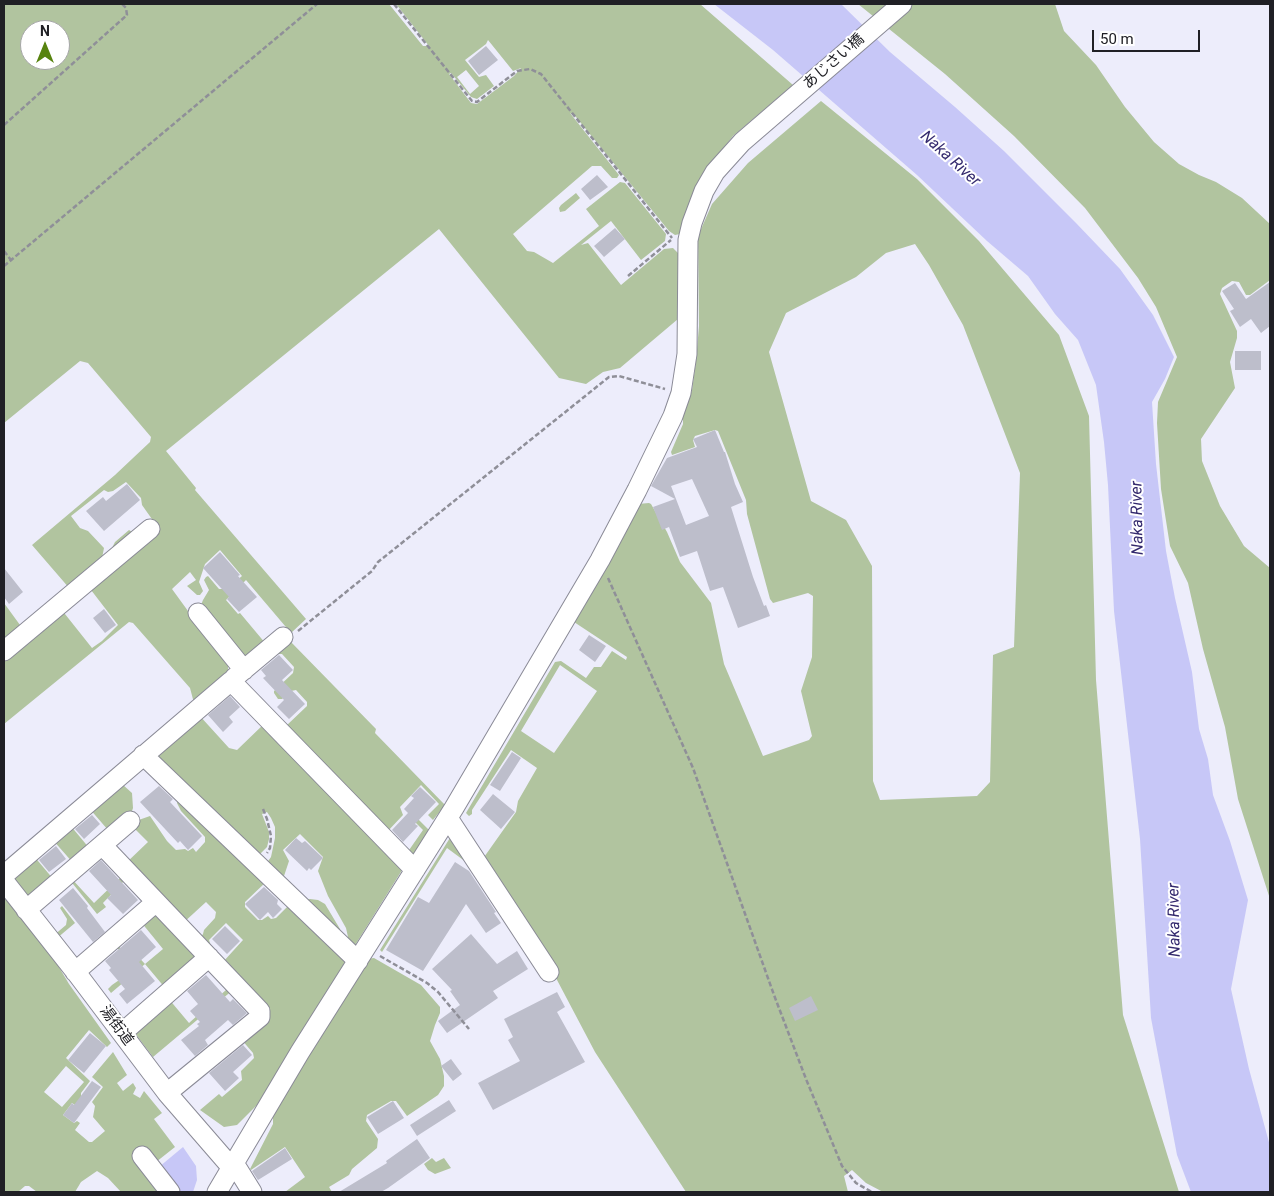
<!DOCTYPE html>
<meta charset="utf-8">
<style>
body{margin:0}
#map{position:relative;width:1274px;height:1196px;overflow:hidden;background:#ededfb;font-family:Roboto,sans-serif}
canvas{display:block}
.frame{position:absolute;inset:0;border:5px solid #202025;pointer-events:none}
.north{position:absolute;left:20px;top:20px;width:50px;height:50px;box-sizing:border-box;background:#fff;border:1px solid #a6a6a8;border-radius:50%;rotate:0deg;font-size:14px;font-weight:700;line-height:20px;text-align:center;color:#202025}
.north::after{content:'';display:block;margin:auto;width:18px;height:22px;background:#57830f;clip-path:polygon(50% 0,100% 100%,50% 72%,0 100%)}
.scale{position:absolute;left:1092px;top:30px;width:108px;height:22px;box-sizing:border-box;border:2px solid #202025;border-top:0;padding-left:6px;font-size:15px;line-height:18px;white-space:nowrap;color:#202025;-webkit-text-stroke:4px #fff;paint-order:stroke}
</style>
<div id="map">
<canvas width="1274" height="1196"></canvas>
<div class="frame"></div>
<div class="north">N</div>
<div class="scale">50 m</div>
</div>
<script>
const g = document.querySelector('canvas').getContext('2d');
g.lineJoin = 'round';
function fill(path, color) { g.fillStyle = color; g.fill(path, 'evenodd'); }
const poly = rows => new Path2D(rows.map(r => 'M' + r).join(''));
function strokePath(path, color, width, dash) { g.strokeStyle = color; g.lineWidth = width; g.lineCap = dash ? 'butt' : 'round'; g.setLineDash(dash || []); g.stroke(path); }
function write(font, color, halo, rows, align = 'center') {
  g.font = font + ' Roboto,"Noto Sans JP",sans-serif'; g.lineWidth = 4; g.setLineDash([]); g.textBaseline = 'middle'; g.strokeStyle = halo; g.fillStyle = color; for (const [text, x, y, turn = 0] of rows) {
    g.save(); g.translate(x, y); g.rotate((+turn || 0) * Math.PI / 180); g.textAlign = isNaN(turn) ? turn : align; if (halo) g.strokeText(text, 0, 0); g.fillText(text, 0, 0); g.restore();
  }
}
fill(poly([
 [4,4,389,4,423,46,429,46,396,4,700,4,793,85,733,136,711,164,680,234,675,235,669,231,576,117,570,113,619,175,617,178,612,178,601,166,592,166,513,234,527,251,534,252,553,263,599,226,586,209,620,182,625,183,666,234,665,241,641,260,611,221,581,245,588,243,621,285,664,249,673,248,678,253,678,319,620,368,603,372,586,384,559,378,439,229,166,451,196,488,195,490,306,619,291,633,246,580,226,600,238,614,240,613,266,644,246,664,201,605,203,600,209,590,204,580,206,577,208,576,219,589,224,589,228,588,242,576,220,550,205,564,199,582,203,591,200,595,197,595,187,586,196,580,190,572,172,589,228,666,228,676,4,867,4,859,6,862,194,703,190,688,133,623,129,622,4,724,4,656,61,609,92,648,102,641,118,625,91,590,115,542,129,530,142,538,154,522,142,505,141,498,126,482,113,491,108,492,104,490,71,516,80,528,88,531,104,548,101,563,70,589,32,545,115,475,150,442,151,437,88,363,80,361,4,423],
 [30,30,60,30,60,60,30,60],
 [488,40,513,71,521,68,514,76,477,104,471,103,449,74,451,73,471,97,477,99,494,86,486,75,479,77,465,60,486,44],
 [466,70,479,86,470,94,457,77],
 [858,4,1055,4,1064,31,1096,65,1125,107,1154,142,1179,164,1199,175,1216,182,1242,198,1270,224,1270,280,1250,295,1246,295,1239,282,1232,281,1222,288,1220,294,1237,331,1237,338,1230,362,1235,388,1201,439,1202,461,1220,506,1244,546,1270,568,1270,899,1238,799,1225,727,1203,649,1188,583,1170,546,1161,489,1157,423,1158,402,1177,357,1156,307,1138,278,1085,208,1014,136,945,74],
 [821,101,917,179,979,241,1059,335,1089,416,1096,680,1123,1015,1179,1192,883,1192,866,1183,852,1170,844,1176,848,1192,686,1192,595,1052,547,961,482,860,516,812,518,801,537,768,511,750,472,810,472,814,469,816,466,813,555,662,561,661,586,678,594,667,601,667,612,651,626,660,627,657,574,622,638,504,649,503,651,504,667,532,680,562,711,603,724,664,763,756,809,740,812,736,801,691,812,657,813,596,808,593,773,603,770,599,747,514,746,500,718,431,715,430,695,436,693,440,695,447,672,455,671,452,683,424,683,417,692,390,696,361,699,326,698,236,712,204,748,163],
 [915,244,929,265,963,325,1020,473,1014,647,993,655,990,782,977,796,880,800,873,781,872,566,846,520,811,501,769,352,786,313,856,277,886,253],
 [560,665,597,691,554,753,521,731],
 [576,193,580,198,565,211,560,212,559,208,561,205],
 [4,603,20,625,17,633,4,644],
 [290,641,376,729,375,733,445,805,433,820,428,815,439,804,421,785,400,807,403,815,386,833,286,726,307,706,307,702,296,690,291,691,282,699,278,699,274,693,274,691,293,673,294,667,282,654,275,654,245,682,242,681],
 [199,715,229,748,237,750,266,722,404,867,352,950,348,947,348,937,346,928,328,896,318,871,323,857,300,834,283,850,289,861,283,879,264,867,271,857,275,838,275,827,271,818,267,812,262,814,269,832,269,839,267,847,260,854,254,857,267,881,245,902,245,907,258,920,262,920,268,916,271,919,276,918,289,905,349,959,265,1097,237,1125,224,1127,200,1110,219,1094,222,1097,242,1080,241,1071,254,1058,253,1053,241,1039,262,1018,223,962,243,940,226,923,209,940,211,946,208,950,198,941,203,934,204,930,215,918,216,912,206,902,182,924,125,864,148,842,133,827,111,850,133,822,150,816,167,841,176,850,185,849,188,851,193,848,196,852,205,842,205,837,181,811,177,803,179,788,149,758],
 [122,784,132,793,133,808,131,814,108,830,89,808],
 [418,819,429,830,412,858,407,853,423,830,415,822],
 [70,825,90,849,74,864,52,839],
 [453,833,490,890,488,892,466,862,447,848,382,952,380,950],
 [101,854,105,854,147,900,145,901,127,882,124,881,103,903,106,907,97,914,69,879,71,878,94,903,120,878,120,875,103,858,92,862],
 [33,855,54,880,29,902,10,878],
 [4,893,50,952,69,984,111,1043,107,1047,89,1030,66,1058,90,1081,81,1093,81,1109,72,1103,63,1115,74,1123,77,1121,80,1123,75,1130,89,1142,92,1142,105,1131,93,1117,95,1106,92,1102,103,1087,92,1077,113,1052,127,1075,117,1083,123,1091,133,1083,136,1088,133,1094,140,1098,144,1091,162,1113,154,1119,175,1147,151,1166,163,1192,121,1192,108,1178,97,1171,81,1182,75,1192,37,1192,29,1186,25,1186,18,1192,4,1192],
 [66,1066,84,1082,62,1107,44,1092],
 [310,899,318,900,325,904,340,929,343,941,300,901],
 [62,906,75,923,56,939,53,936,66,925,67,919,60,908],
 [153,911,201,956,166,989,145,964,111,993,108,989,112,985,135,969,114,944,116,943,125,953,132,950,145,964,163,949,141,922],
 [374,958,421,985,440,1007,440,1013,435,1025,430,1041,440,1059,444,1076,444,1086,438,1095,407,1116,396,1101,391,1101,367,1115,366,1121,378,1139,377,1148,352,1169,349,1175,329,1187,332,1192,285,1192,305,1177,285,1147,251,1170,250,1169,273,1124,273,1115,366,959],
 [219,977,234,989,153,1057,134,1032,168,998,189,1023,226,990,217,980],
 [432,1158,436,1162,444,1158,451,1168,435,1174,428,1170,424,1164]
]), '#b1c49f');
fill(poly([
 [714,4,841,4,890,52,955,107,1004,151,1076,223,1120,269,1153,315,1174,357,1165,379,1152,402,1156,464,1166,551,1175,598,1192,672,1199,729,1208,759,1213,795,1230,841,1248,900,1231,989,1249,1069,1270,1146,1270,1192,1191,1192,1177,1155,1151,1018,1140,839,1114,611,1108,485,1104,442,1096,385,1078,340,1055,314,1028,276,987,241,917,175,773,50],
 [183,1147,196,1166,197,1180,193,1192,180,1192,159,1167]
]), '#c7c7f7');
fill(poly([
 [486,46,498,60,479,75,468,61],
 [597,175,608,187,590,200,581,189],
 [615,228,625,239,604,257,594,246],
 [1270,282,1270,326,1261,333,1251,319,1240,327,1230,311,1234,309,1222,291,1235,283,1246,299],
 [1235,351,1261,351,1261,370,1235,370],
 [715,430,724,452,725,452,735,484,743,502,731,507,753,577,764,606,766,605,770,616,738,628,723,587,710,591,697,551,680,557,669,527,662,530,653,507,675,499,651,486,667,458,697,447,693,439],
 [692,479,709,516,686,525,671,486],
 [127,484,140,500,104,531,86,511,103,497,106,501],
 [220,552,240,575,238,576,257,597,239,612,227,599,229,597,203,568],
 [4,568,23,592,9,604,4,597],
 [104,609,116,625,105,633,93,618],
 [589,635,606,646,595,662,579,650],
 [279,655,293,670,282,680,305,704,289,719,277,707,284,700,263,678,266,676,261,670],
 [230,696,240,707,229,717,233,722,223,732,208,715],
 [512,752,521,758,500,791,490,785],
 [159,786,173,799,170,802,202,836,188,850,180,841,178,843,140,802],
 [420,787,436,802,415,824,418,826,403,842,392,830,408,813,404,809,414,798,411,796],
 [493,794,515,812,501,829,480,810],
 [92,815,100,824,84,839,75,829],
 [296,838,302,843,305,841,323,858,311,870,309,868,307,871,285,850],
 [56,846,66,859,49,872,39,860],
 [101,860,138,900,123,914,107,898,111,895,89,871],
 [455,862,469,871,496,912,494,913,501,923,486,933,466,904,423,971,386,950,418,897,429,903],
 [264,887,278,900,277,904,282,909,273,918,268,912,260,920,245,904],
 [73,888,88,906,87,908,105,932,93,942,59,900],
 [225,926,240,941,227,954,212,939],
 [141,930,156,947,139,962,155,981,127,1004,119,994,125,989,109,970,111,968,105,961],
 [471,934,497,964,517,951,528,969,493,991,498,998,447,1033,438,1021,460,1005,450,991,452,990,432,969],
 [206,975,230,1002,233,999,247,1013,233,1025,228,1020,205,1040,208,1045,195,1056,181,1040,199,1026,197,1024,200,1022,190,1011,198,1004,187,991],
 [557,992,565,1007,557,1012,585,1062,493,1110,478,1083,520,1061,508,1040,513,1037,504,1019],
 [811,996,818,1010,795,1021,789,1008],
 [90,1033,106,1046,84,1073,68,1060],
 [243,1045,252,1055,233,1072,239,1078,225,1091,209,1073],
 [451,1059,462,1074,453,1081,441,1066],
 [92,1081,101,1087,74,1123,63,1115,72,1103,74,1105],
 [449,1100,456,1111,417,1136,410,1125],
 [393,1101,404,1118,378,1134,367,1117],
 [417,1139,430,1158,388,1188,381,1192,339,1192,387,1163,386,1161],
 [285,1148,292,1159,258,1180,252,1171]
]), '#bdbecb');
const minor = poly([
 [198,613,244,670],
 [4,651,150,529],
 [234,678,283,637],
 [143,755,358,961],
 [448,818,549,972],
 [102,845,130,821],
 [4,875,231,681,415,870],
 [4,881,78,975,167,1093,232,1168],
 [26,910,102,845,260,1011,260,1017,167,1093],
 [75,972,156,902],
 [122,1033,209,957],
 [142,1156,170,1192],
 [234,1163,252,1192],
 [217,1192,300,1052,454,808,600,560,637,490,673,416,681,393,687,354,688,240,692,223,704,191,715,172,742,142,902,4]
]);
strokePath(minor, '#8a8a96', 21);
strokePath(poly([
 [394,4,472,101,477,102,517,71,530,69,541,74,672,238],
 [4,125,127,15,126,8,122,4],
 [4,251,11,260],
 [4,266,317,4],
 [628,276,671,240],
 [608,578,693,768,774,995,806,1079,842,1166,856,1183,872,1192],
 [298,631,372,571,378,562,609,377,619,376,665,389],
 [263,809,267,819,271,836,270,848,267,853],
 [380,956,427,983,438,992,469,1029]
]), '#8f8f98', 2.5, [5, 2.5]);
strokePath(minor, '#fff', 19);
write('15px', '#202025', '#fff', [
 ["あじさい橋",834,62,-41],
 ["湯街道",116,1026,53]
]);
write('italic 16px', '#342a6e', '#fff', [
 ["Naka River",950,159,42],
 ["Naka River",1138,518,-91],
 ["Naka River",1175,920,-91]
]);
</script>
